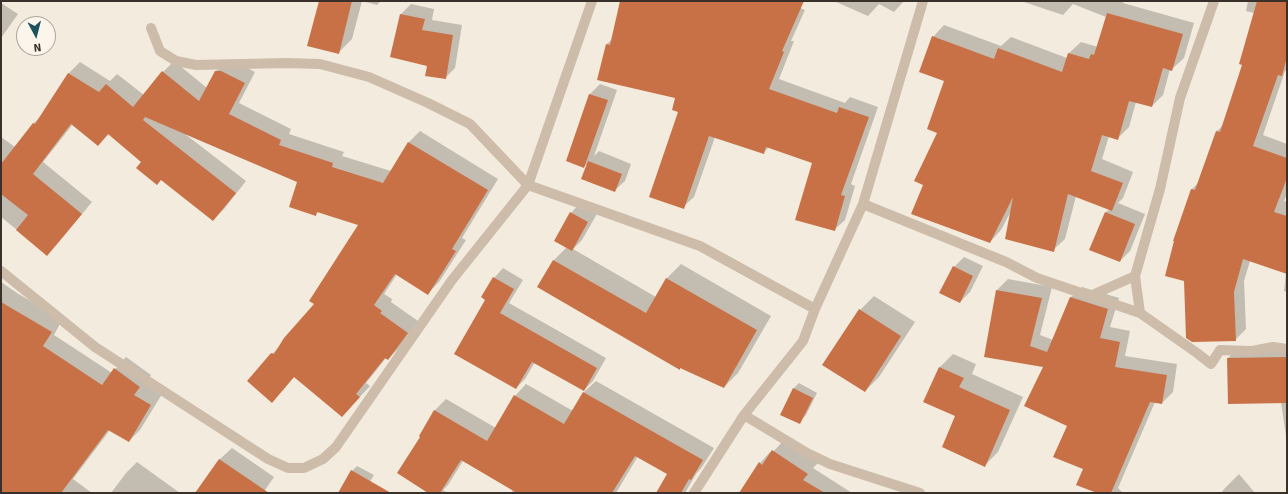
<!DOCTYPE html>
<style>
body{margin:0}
#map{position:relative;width:1288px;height:494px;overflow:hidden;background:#f3ebde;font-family:Signika,sans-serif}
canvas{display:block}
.frame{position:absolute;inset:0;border:2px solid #393029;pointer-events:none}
.north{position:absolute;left:16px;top:16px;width:40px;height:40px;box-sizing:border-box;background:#fbf5eb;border:1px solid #ada69d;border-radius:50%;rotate:173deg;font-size:11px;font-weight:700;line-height:16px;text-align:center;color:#393029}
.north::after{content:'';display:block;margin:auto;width:14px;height:18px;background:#1d535c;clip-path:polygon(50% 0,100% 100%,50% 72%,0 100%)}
</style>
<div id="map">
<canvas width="1288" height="494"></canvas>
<div class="frame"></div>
<div class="north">N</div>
</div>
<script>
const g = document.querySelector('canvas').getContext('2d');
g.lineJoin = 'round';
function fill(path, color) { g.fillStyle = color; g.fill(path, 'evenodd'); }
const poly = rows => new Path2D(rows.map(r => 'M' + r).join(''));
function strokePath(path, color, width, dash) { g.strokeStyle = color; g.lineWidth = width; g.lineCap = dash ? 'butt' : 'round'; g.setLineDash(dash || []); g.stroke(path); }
fill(poly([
 [320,1,381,1,377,5,362,1,352,39,338,53],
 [621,1,783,1,805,10,791,41,794,41,779,79,845,103,850,97,878,107,851,184,855,186,845,220,834,230,813,162,769,147,764,152,715,137,694,197,683,207,680,111,676,97,606,45,612,39],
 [834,1,904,1,894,12,879,4,868,16],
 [1021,1,1124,1,1123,3,1194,23,1184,58,1172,69,1170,69,1163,95,1152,106,1136,102,1129,127,1117,139,1109,136,1102,159,1133,172,1123,198,1118,203,1145,214,1130,251,1120,261,1106,212,1110,209,1076,196,1065,239,1053,250,1011,211,1001,230,990,242,924,184,938,132,945,80,933,37,944,25,1001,46,1011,37,1067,58,1069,53,1081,42,1098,47,1106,17,1073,4,1063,15],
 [1248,1,1287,1,1287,70,1285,71,1263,135,1287,144,1287,194,1284,201,1287,202,1287,292,1284,291,1286,273,1250,261,1244,281,1246,329,1235,340,1185,280,1175,240,1174,240,1192,189,1199,182,1217,131,1223,125,1243,64,1254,13,1246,11],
 [1,3,18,14,1,38],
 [411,4,434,9,432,20,462,25,455,68,445,78,428,65,401,14],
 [227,60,232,60,255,72,239,103,291,129,289,134,344,152,342,156,391,171,409,142,420,131,498,179,462,238,466,240,439,282,428,293,397,274,384,294,392,299,391,302,418,321,399,348,388,359,386,358,366,383,370,386,342,416,294,377,283,390,272,354,281,345,315,304,360,225,318,212,316,214,298,182,185,134,246,181,224,209,213,220,109,134,98,145,73,124,43,162,92,202,58,243,47,254,1,217,1,137,15,147,34,123,44,113,69,73,80,62,110,81,117,74,144,95,163,72,174,61,207,88,215,72],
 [600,84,617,90,594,156,599,151,631,164,625,181,614,191,589,162,584,167,567,161,590,94],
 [581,202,598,212,582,240,573,249,656,297,667,278,681,264,771,316,738,373,724,387,539,287,554,260,567,247,571,213],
 [964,257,983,266,970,292,960,302,954,267],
 [503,268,523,280,509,303,606,358,593,381,584,390,535,362,525,379,516,388,487,299,494,278],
 [1008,279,1052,287,1040,335,1053,340,1070,298,1082,287,1119,298,1110,327,1130,331,1125,356,1177,364,1173,392,1162,403,1155,402,1118,488,1123,493,1099,493,1084,469,1069,426,1044,366,986,356,997,290],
 [1,282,17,293,62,320,54,335,112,373,126,357,151,375,145,384,162,394,140,430,129,441,110,430,73,479,92,493,1,493],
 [874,296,915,322,879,377,865,391,860,310],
 [1241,346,1287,346,1287,443,1281,402,1229,402,1228,358],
 [953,354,976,364,972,374,1023,397,998,452,985,465,957,416,924,402,940,367],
 [596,381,714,448,702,467,696,474,685,493,657,493,668,474,638,456,616,493,511,493,513,490,463,461,448,485,443,490,448,493,430,493,421,436,420,436,435,410,446,399,496,428,515,396,526,384,573,411,584,392],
 [799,383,817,393,806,415,801,420,794,388],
 [784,440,818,463,813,468,852,493,747,493,760,463,770,452,772,453],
 [232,448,274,477,263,493,197,493,220,459],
 [137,462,180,493,111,493,126,473],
 [357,466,374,475,363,493,342,493,340,492,352,471],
 [1239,474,1255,493,1221,493,1225,488]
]), '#0003');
fill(poly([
 [319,1,352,1,339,54,307,46],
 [620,1,804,1,782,51,784,52,769,89,837,113,839,107,869,117,841,195,845,196,835,231,795,220,812,163,766,147,764,154,709,136,684,209,649,197,678,112,672,110,675,98,597,80,606,44,610,45],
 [1257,1,1287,1,1287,57,1282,76,1278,75,1253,146,1287,158,1287,178,1274,212,1287,216,1287,274,1243,259,1234,292,1236,341,1192,342,1186,338,1184,281,1165,276,1174,241,1173,241,1191,189,1195,190,1216,131,1220,132,1242,65,1239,64],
 [1107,13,1183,34,1172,71,1163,68,1152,107,1129,101,1118,140,1102,135,1091,171,1123,183,1112,211,1068,194,1054,252,1005,239,1013,197,990,243,911,214,923,185,914,181,937,133,927,129,944,81,919,72,932,36,994,59,998,48,1062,72,1068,53,1089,59,1091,54,1094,55],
 [400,14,425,19,422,30,453,35,446,79,425,76,427,66,390,57],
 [162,71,199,101,215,71,221,71,245,83,229,114,281,140,279,145,333,163,332,167,383,183,408,142,488,190,452,249,456,251,428,295,395,274,374,305,382,311,380,313,408,333,388,360,385,358,356,394,360,397,342,417,294,377,272,403,247,381,271,353,274,354,284,338,314,304,309,301,358,225,317,212,316,216,289,207,297,182,145,117,143,120,236,193,213,221,161,180,157,185,136,168,141,162,108,134,98,146,71,124,64,133,33,174,82,214,47,256,16,230,28,215,1,194,1,164,33,123,35,124,68,73,99,92,106,84,133,107],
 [589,94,608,100,584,168,566,161],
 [588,161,622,174,615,192,581,179],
 [570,212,588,222,572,251,554,241],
 [1105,212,1135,224,1120,262,1089,250],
 [553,260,646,313,666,278,757,330,724,388,680,368,680,370,537,287],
 [953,266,973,276,960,303,939,293],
 [493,277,514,289,500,313,597,368,584,391,532,362,516,389,454,354,485,300,481,297],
 [996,290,1042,298,1030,346,1047,352,1070,297,1108,309,1100,338,1120,342,1115,367,1167,375,1162,404,1150,402,1111,493,1097,493,1076,485,1083,469,1053,457,1067,426,1024,406,1043,367,984,357],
 [1,302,52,332,43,346,102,385,114,368,140,387,134,395,151,405,129,442,108,430,61,493,1,493],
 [859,309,901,336,865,392,822,365],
 [1287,357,1287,403,1228,404,1227,358],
 [939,367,964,378,959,387,1010,410,985,467,942,447,955,416,923,402],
 [793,388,813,398,800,424,780,415],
 [583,392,703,460,691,480,689,479,681,493,656,493,667,474,635,456,612,493,517,493,461,460,440,493,428,493,397,473,420,437,419,436,434,410,487,441,514,395,564,424],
 [772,450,808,474,803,480,825,493,739,493,759,462,762,465],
 [219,459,269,493,195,493],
 [351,470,391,493,338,493]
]), '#c97146');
strokePath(poly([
 [1214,1,1180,98,1160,189,1135,276,1140,313,1197,353,1211,364,1220,350,1252,351,1273,347,1287,349],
 [151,28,160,51,176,61,196,65,287,63,320,64,369,77,428,103,470,124,528,185,700,246,815,309],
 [863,204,1006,262,1037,278,1090,296,1135,276],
 [1,271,95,347,268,459,288,468,304,468,323,459,336,447,452,280,528,185,592,1],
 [1090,296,1140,313],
 [744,415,807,453,830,464,920,493],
 [694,493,744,415,803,341,815,309,863,204,923,1]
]), '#ccbca9', 10);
</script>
